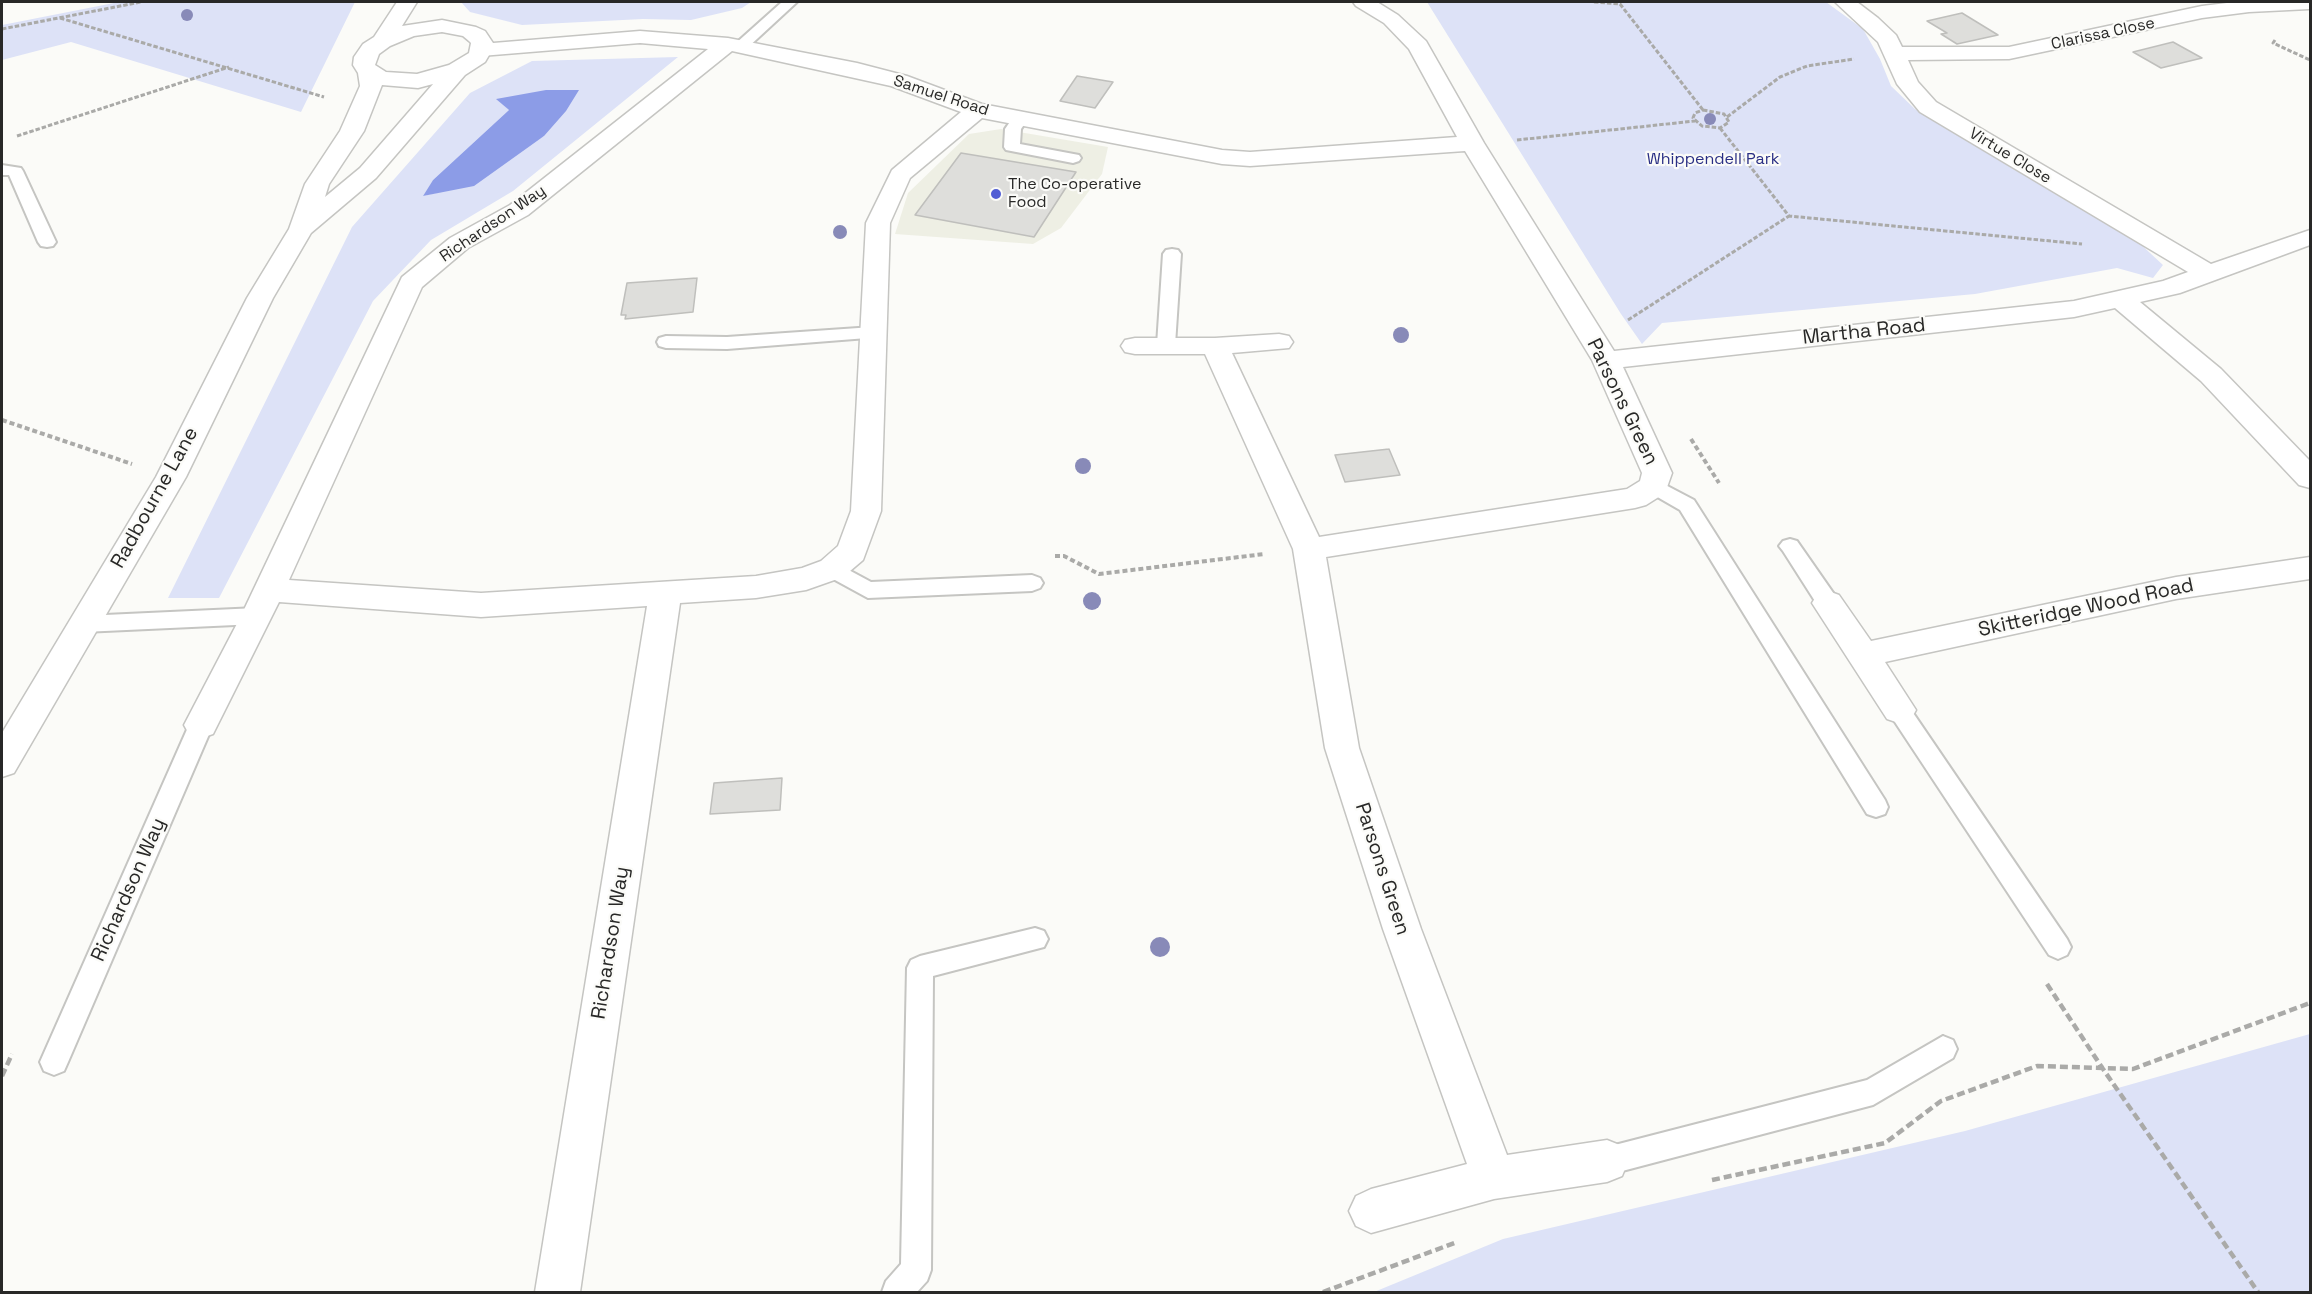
<!DOCTYPE html>
<style>
body{margin:0}
#map{position:relative;width:2312px;height:1294px;overflow:hidden;background:#fbfbf8;font-family:"Space Grotesk",sans-serif}
canvas{display:block}
.frame{position:absolute;inset:0;border:3px solid #282827;pointer-events:none}
</style>
<div id="map">
<canvas width="2312" height="1294"></canvas>
<div class="frame"></div>
</div>
<script>
const g = document.querySelector('canvas').getContext('2d');
g.lineJoin = 'round';
function fill(path, color) { g.fillStyle = color; g.fill(path, 'evenodd'); }
const poly = rows => new Path2D(rows.map(r => 'M' + r).join(''));
function strokePath(path, color, width, dash) { g.strokeStyle = color; g.lineWidth = width; g.lineCap = dash ? 'butt' : 'round'; g.setLineDash(dash || []); g.stroke(path); }
function write(font, color, halo, rows, align = 'center') {
  g.font = font + ' "Space Grotesk",sans-serif'; g.lineWidth = 4.5; g.setLineDash([]); g.textBaseline = 'middle'; g.strokeStyle = halo; g.fillStyle = color; for (const [text, x, y, turn = 0] of rows) {
    g.save(); g.translate(x, y); g.rotate((+turn || 0) * Math.PI / 180); g.textAlign = isNaN(turn) ? turn : align; if (halo) g.strokeText(text, 0, 0); g.fillText(text, 0, 0); g.restore();
  }
}
fill(poly([
 [1001,129,1108,147,1102,174,1061,228,1033,244,895,234,908,193,969,134]
]), '#eeefe4');
fill(poly([
 [119,2,355,2,301,112,71,42,2,60,2,25],
 [461,2,751,2,742,8,691,20,643,19,522,25,470,12],
 [1427,2,1826,2,1863,29,1880,59,1891,86,1915,109,2136,240,2163,265,2153,278,2117,268,1975,294,1662,323,1642,344,1621,314],
 [678,57,513,191,431,240,373,301,219,598,168,598,352,227,470,93,532,61],
 [497,99,544,136,449,190,423,196,433,180,509,110],
 [2310,1034,2310,1292,1374,1292,1503,1239,1965,1131]
]), '#dde2f7');
fill(poly([
 [546,90,579,90,566,111,544,136,474,186,423,196,433,180,509,110,496,99]
]), '#8c9ce7');
const building = poly([
 [1962,13,1998,35,1957,44,1941,34,1947,33,1927,21,1962,13],
 [2173,42,2202,58,2161,68,2133,52,2173,42],
 [1077,76,1113,82,1095,108,1060,101,1077,76],
 [961,153,1076,172,1034,237,915,215,961,153],
 [697,278,693,312,625,319,626,315,621,315,627,283,697,278],
 [1389,449,1400,475,1345,482,1335,455,1389,449],
 [782,778,780,810,710,814,714,783,782,778]
]);
fill(building, '#dededb');
strokePath(building, '#bfbfbc', 1.5);
const service = poly([
 [782,2,797,2,745,50,735,50,733,47,735,44,782,2],
 [1020,114,1028,119,1021,129,1020,144,1079,155,1081,158,1079,161,1073,163,1006,150,1004,147,1005,129,1014,116,1020,114],
 [2,165,21,168,23,171,56,242,53,246,47,247,41,246,38,242,9,175,2,175,2,165],
 [1172,249,1178,250,1181,254,1175,345,1173,349,1166,351,1159,349,1157,345,1163,254,1166,250,1172,249],
 [873,327,880,329,882,333,880,337,727,349,666,348,659,346,657,342,659,338,666,336,727,337,873,327],
 [1654,479,1694,500,1885,800,1888,807,1885,814,1876,817,1867,814,1680,510,1647,491,1644,486,1647,481,1654,479],
 [1790,539,1797,541,1836,597,1839,603,1836,609,1828,611,1820,609,1783,551,1779,546,1783,541,1790,539],
 [832,561,871,582,1032,575,1040,578,1043,583,1040,588,1032,591,868,598,824,574,821,569,824,564,832,561],
 [257,608,265,610,268,616,265,622,257,624,83,632,75,630,72,624,75,618,83,616,257,608],
 [1899,701,1907,704,2067,939,2071,947,2067,955,2058,959,2049,955,1891,716,1887,710,1891,704,1899,701],
 [201,716,209,719,213,725,68,1062,64,1071,54,1075,44,1071,40,1062,189,725,193,719,201,716],
 [1035,928,1044,931,1048,939,1044,947,933,976,931,1270,927,1281,917,1292,882,1292,886,1281,901,1264,907,968,911,960,920,956,1035,928],
 [1943,1036,1953,1040,1957,1049,1953,1058,1873,1105,1607,1175,1597,1171,1592,1161,1597,1151,1607,1147,1867,1080,1943,1036]
]);
const minor = poly([
 [1353,2,1377,2,1398,15,1426,41,1484,143,1614,351,2074,301,2163,281,2188,272,1920,112,1897,84,1878,42,1835,2,1857,2,1878,18,1896,35,1902,47,2009,47,2202,6,2235,2,2310,2,2309,9,2249,12,2202,18,2009,59,1908,60,1918,82,1936,102,2211,264,2310,230,2310,245,2180,293,2140,302,2221,369,2310,461,2310,488,2299,485,2201,381,2115,308,2074,317,1623,367,1672,473,1665,493,1646,505,1635,508,1326,557,1359,748,1421,929,1507,1155,1607,1140,1622,1146,1628,1161,1622,1176,1607,1182,1494,1199,1371,1233,1356,1226,1349,1211,1356,1196,1371,1189,1467,1164,1383,929,1325,748,1293,549,1205,354,1135,354,1125,352,1121,346,1125,340,1135,338,1215,338,1279,334,1289,336,1293,342,1289,348,1232,353,1319,537,1627,489,1640,481,1642,473,1592,360,1465,151,1250,166,1222,164,982,118,910,178,890,223,881,511,863,560,843,577,806,590,756,598,680,603,580,1292,535,1292,647,606,481,617,279,602,213,734,201,738,189,734,184,725,241,616,402,277,450,238,510,205,708,49,640,43,481,56,473,55,470,50,473,45,481,44,640,31,728,38,857,63,907,76,982,104,1222,150,1250,152,1457,137,1409,49,1384,23,1356,6,1353,2],
 [732,51,891,86,961,112,892,170,866,223,851,511,838,546,821,561,802,568,756,576,481,593,289,580,422,287,468,248,528,215,732,51],
 [2310,557,2310,579,2176,599,1885,662,1916,710,1911,719,1899,723,1887,719,1812,603,1817,595,1828,591,1839,595,1871,641,2176,577,2310,557]
]);
const tertiary = poly([
 [397,2,417,2,402,26,442,20,476,27,485,31,493,43,492,50,485,62,465,75,376,178,311,233,273,298,186,477,14,773,2,777,2,733,156,477,247,298,289,229,305,184,340,131,360,86,358,73,353,65,354,57,363,44,374,37,397,2],
 [442,32,463,36,469,41,471,43,469,53,449,65,417,74,386,72,375,65,379,54,390,46,414,36,442,32],
 [433,84,360,168,325,197,329,184,364,131,382,85,418,88,433,84]
]);
strokePath(service, '#c5c5c2', 4);
strokePath(minor, '#c5c5c2', 3);
strokePath(tertiary, '#c5c5c2', 3);
strokePath(poly([
 [1594,2,1620,4,1703,110],
 [60,18,324,97],
 [2,29,141,2],
 [2275,40,2273,43,2310,60],
 [1703,110,1724,114,1729,122,1720,128,1702,126,1693,118,1695,113,1703,110],
 [1727,117,1780,77,1807,66,1854,59],
 [1720,128,1789,216,2082,244],
 [17,136,229,67],
 [1517,140,1695,121],
 [1628,320,1789,216]
]), '#aaaaa8', 3, [4.5, 2]);
strokePath(poly([
 [2,420,132,464],
 [1691,439,1719,483],
 [1055,556,1064,556,1099,574,1264,554]
]), '#aaaaa8', 4, [5, 3]);
strokePath(poly([
 [2047,984,2103,1069,2258,1292],
 [2,1076,12,1054],
 [1712,1180,1885,1143,1941,1101,2037,1066,2133,1069,2310,1003],
 [1323,1292,1457,1242]
]), '#aaaaa8', 4.5, [8, 4]);
fill(service, '#fff');
fill(minor, '#fff');
fill(tertiary, '#fff');
g.fillStyle = '#888ab8';
for (const [x, y, r] of [
 [187,15,6],
 [1710,119,6],
 [840,232,7],
 [1401,335,8],
 [1083,466,8],
 [1092,601,9],
 [1160,947,10]
]) { g.beginPath(); g.arc(x, y, r, 0, 2 * Math.PI); g.fill(); }
for (const [x, y, r, color] of [
 [996,194,6,"#525ed4"]
]) { const dot = new Path2D(); dot.arc(x, y, r, 0, 2 * Math.PI); g.fillStyle = color; g.fill(dot); strokePath(dot, '#fbfbf8', 2); }
write('16px', '#282827', '#fbfbf8', [
 ["Clarissa Close",2103,34,-12],
 ["Samuel Road",941,96,18],
 ["Virtue Close",2010,156,31],
 ["Richardson Way",493,224,-34]
]);
write('16px', '#292e84', '#fbfbf8', [
 ["Whippendell Park",1713,160]
]);
write('16px', '#282827', '#fbfbf8', [
 ["The Co-operative",1008,185],
 ["Food",1008,203]
], 'left');
write('20px', '#282827', '#fbfbf8', [
 ["Martha Road",1864,332,-6],
 ["Parsons Green",1622,402,64],
 ["Radbourne Lane",155,498,-61],
 ["Skitteridge Wood Road",2086,608,-12],
 ["Parsons Green",1382,869,72],
 ["Richardson Way",129,890,-66],
 ["Richardson Way",611,943,-81]
]);
</script>
